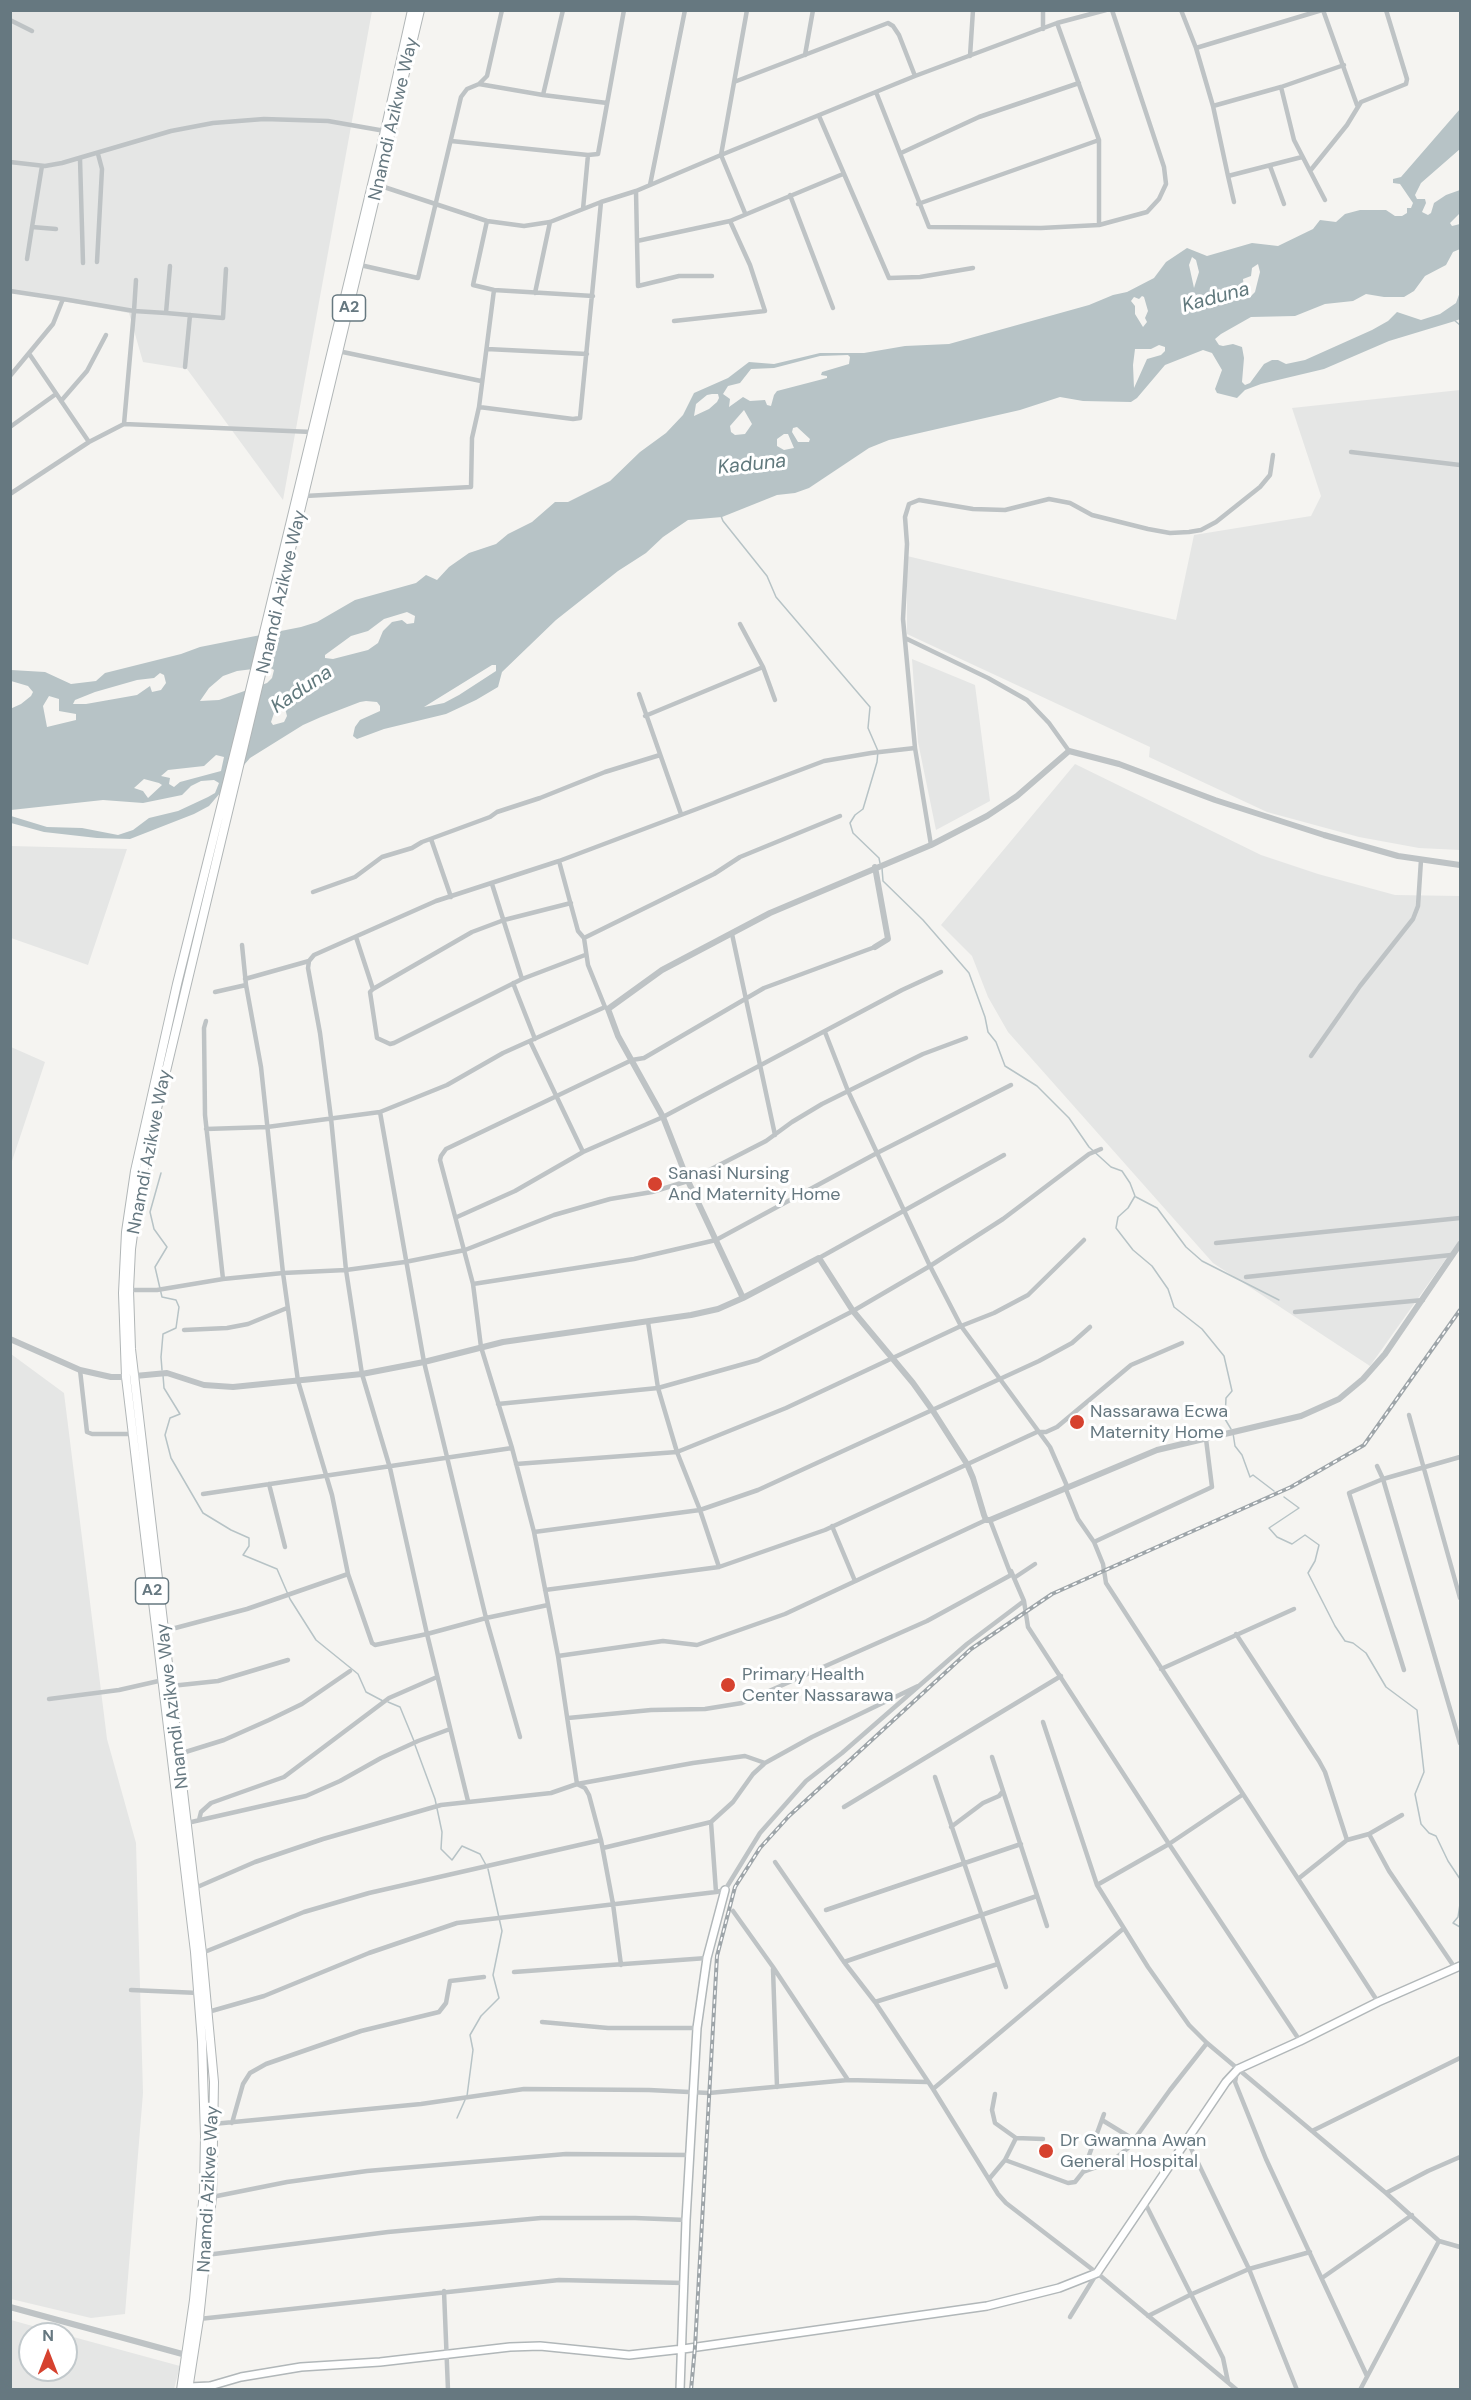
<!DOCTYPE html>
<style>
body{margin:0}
#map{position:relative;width:1471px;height:2400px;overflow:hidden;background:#f5f4f1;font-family:"DM Sans",sans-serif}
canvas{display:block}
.frame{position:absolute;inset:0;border:12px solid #667880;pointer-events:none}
.north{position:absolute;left:18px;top:2322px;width:60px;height:60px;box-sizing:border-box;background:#fff;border:2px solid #c2c9cc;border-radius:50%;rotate:0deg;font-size:16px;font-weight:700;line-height:24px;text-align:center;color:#667880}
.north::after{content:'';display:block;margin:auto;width:21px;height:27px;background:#d6422f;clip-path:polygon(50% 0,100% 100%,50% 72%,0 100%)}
</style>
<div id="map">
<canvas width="1471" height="2400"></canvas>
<div class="frame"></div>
<div class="north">N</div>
</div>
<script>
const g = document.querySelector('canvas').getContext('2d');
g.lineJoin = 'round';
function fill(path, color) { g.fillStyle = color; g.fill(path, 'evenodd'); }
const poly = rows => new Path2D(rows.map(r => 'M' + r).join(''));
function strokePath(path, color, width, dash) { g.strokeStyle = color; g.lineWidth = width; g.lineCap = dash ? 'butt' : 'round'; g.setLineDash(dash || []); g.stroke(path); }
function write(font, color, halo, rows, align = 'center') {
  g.font = font + ' "DM Sans",sans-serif'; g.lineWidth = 6; g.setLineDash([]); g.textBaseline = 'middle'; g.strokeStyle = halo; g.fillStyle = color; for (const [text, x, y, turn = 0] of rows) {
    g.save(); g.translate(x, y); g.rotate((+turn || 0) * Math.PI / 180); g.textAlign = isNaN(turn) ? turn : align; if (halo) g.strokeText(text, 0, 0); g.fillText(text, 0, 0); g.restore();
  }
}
fill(poly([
 [10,11,372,11,283,500,187,369,143,362,129,313,11,292],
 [1460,390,1460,850,1419,848,1359,837,1267,812,1149,757,1150,747,907,634,907,556,1176,620,1194,535,1311,516,1321,496,1292,408],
 [912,659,975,685,990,801,936,830,918,742],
 [1075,764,1261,855,1318,874,1395,895,1460,896,1460,1239,1370,1366,1213,1263,1008,1032,988,997,972,956,941,925],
 [11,846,127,849,88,965,11,938],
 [11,1047,45,1062,11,1164],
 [11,1354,64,1393,107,1739,136,1843,143,2093,125,2314,91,2318,11,2299],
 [11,2320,61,2334,30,2334,30,2370,66,2370,66,2335,180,2366,174,2389,11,2389]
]), '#e5e6e5');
fill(poly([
 [1460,109,1460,149,1421,183,1415,195,1417,199,1425,199,1426,203,1422,212,1428,215,1431,213,1434,203,1446,195,1460,190,1460,213,1450,223,1452,226,1460,224,1460,249,1453,252,1446,265,1425,276,1414,291,1404,297,1384,297,1366,294,1353,301,1325,304,1295,316,1251,317,1221,334,1215,339,1219,345,1223,346,1233,344,1242,347,1244,358,1242,382,1245,385,1250,383,1264,364,1272,360,1278,360,1286,364,1305,360,1372,330,1388,321,1397,312,1421,320,1440,314,1456,303,1460,292,1460,319,1455,321,1389,341,1324,369,1261,384,1245,390,1237,398,1217,393,1215,389,1222,370,1212,353,1203,350,1165,365,1137,398,1131,402,1083,401,1060,397,1020,410,889,440,869,448,809,488,795,493,777,495,722,517,688,520,663,537,646,553,618,571,556,620,502,672,498,687,476,700,446,714,384,729,357,739,353,736,355,727,360,720,380,711,380,706,377,702,366,701,360,702,321,717,303,725,250,758,209,806,194,814,130,839,97,838,44,832,11,823,11,816,47,827,82,828,118,835,133,830,149,818,178,811,208,797,215,793,219,783,214,780,201,781,191,786,182,795,143,803,103,800,11,810,10,709,21,704,31,696,33,692,28,686,11,681,11,670,45,672,71,684,96,681,105,673,181,654,200,647,301,627,317,622,355,600,416,583,426,575,437,580,449,567,469,553,496,544,508,534,532,522,555,502,568,502,610,481,640,452,666,433,683,415,694,393,728,378,749,362,774,364,820,353,864,353,905,346,949,344,1089,305,1113,295,1127,292,1154,278,1166,262,1187,248,1207,256,1252,243,1278,246,1313,229,1320,220,1336,222,1345,214,1360,210,1386,210,1395,216,1402,216,1407,213,1407,208,1411,208,1413,203,1400,184,1393,183,1393,179,1401,177],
 [1192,257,1196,260,1199,272,1194,288,1189,265],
 [1258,264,1260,272,1255,292,1249,298,1244,290,1243,279,1251,276,1252,268],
 [1142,296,1144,297,1148,311,1145,318,1147,322,1143,327,1135,314,1135,306,1131,301,1134,297,1139,299],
 [1159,345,1165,347,1165,351,1161,355,1147,359,1134,388,1133,365,1135,349,1151,349],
 [848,355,850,357,849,364,822,372,821,375,827,376,827,378,777,391,774,395,771,406,767,405,765,400,750,401,743,397,729,407,730,399,723,394,728,386,740,383,751,369,774,368,820,356],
 [712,394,718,394,719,398,717,402,709,409,694,416,696,404,707,395],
 [744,410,752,424,745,434,735,435,731,432,730,426],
 [797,427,810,439,809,442,798,442,792,432,793,428],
 [784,434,788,434,794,448,784,450,777,446,777,439],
 [407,612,415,616,414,623,407,624,402,620,392,622,383,631,378,643,368,650,333,659,325,658,325,655,351,636,368,631,384,619],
 [492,665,496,665,496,671,459,695,444,703,424,707],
 [269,667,274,670,272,678,267,683,219,700,200,701,209,688,223,676,237,671],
 [160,673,164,675,166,683,161,690,152,692,150,686,137,695,86,704,73,704,75,700,95,692,137,680,154,678],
 [49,696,59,699,59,711,76,714,76,720,47,727,43,706],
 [281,705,285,708,287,716,284,722,273,725,271,722,276,707],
 [216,755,224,757,221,771,180,782,174,787,169,784,170,778,161,776,168,770,204,766],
 [144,779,159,783,162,785,148,798,143,791,134,788]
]), '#b7c3c6');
strokePath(poly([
 [1454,320,1460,325],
 [721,516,723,521,767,576,776,597,870,707,868,728,878,751,877,762,863,809,855,815,850,823,853,833,879,858,880,863],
 [882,868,883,881,923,920,969,973,985,1017,988,1032,996,1042,1005,1066,1037,1086,1069,1118,1089,1147,1111,1167,1122,1171,1130,1183,1135,1196,1128,1208,1118,1217,1116,1228,1133,1250,1152,1266,1168,1289,1174,1307,1202,1329,1224,1356,1232,1391,1226,1398,1225,1419,1231,1429],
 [161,1173,150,1212,154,1229,167,1247,155,1267,162,1297,176,1300,179,1307,176,1328,163,1334,161,1357,162,1370],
 [1136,1197,1157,1208,1186,1247,1202,1261,1279,1300],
 [163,1375,164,1388,180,1414,170,1418,165,1435,171,1458,203,1513,231,1530,249,1538,249,1546,243,1555,277,1569,290,1599,316,1640,358,1674,366,1692,383,1701],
 [1233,1433,1235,1446,1242,1455,1250,1477,1253,1475,1274,1491],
 [1284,1497,1299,1508,1269,1528,1277,1537,1292,1544,1305,1535,1319,1545,1315,1561,1308,1573,1335,1626,1345,1641,1353,1643,1366,1653,1386,1687,1417,1710,1424,1772,1415,1794,1421,1824,1429,1833,1436,1836,1448,1861,1460,1879],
 [388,1702,400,1707,414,1741],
 [415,1745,435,1799,442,1832,441,1849,452,1860,462,1846,480,1854,486,1865],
 [1460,1904,1458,1917,1453,1923,1460,1927],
 [467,2096,473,2050,470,2035,481,2016,499,1998,493,1975,502,1931,488,1869],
 [457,2118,465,2100]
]), '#b7c3c6', 1.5);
const secondary = poly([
 [189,2387,210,2386,241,2377,301,2367,380,2362,510,2347,540,2346,629,2355,683,2349,987,2306,1059,2288,1097,2273,1226,2082,1238,2069,1300,2041,1378,2002,1460,1966],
 [680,2390,686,2220,697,2028,707,1958,725,1890]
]);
const trunk = poly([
 [181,2390,194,2300,204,2191,205,2136,202,2042,195,1952,126,1377,123,1293,126,1232,135,1171,177,984,247,703,385,131,412,10],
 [188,2390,199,2319,212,2197,214,2082,202,1953,131,1349,129,1290,131,1249,139,1191,156,1113,420,10]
]);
strokePath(secondary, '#b1b7b9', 10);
strokePath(trunk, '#b1b6b7', 10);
strokePath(poly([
 [1181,10,1196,48,1213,106,1228,176,1302,157],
 [1323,10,1357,105],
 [10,20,32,31],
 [1057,23,1099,140],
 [1043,29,1043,10],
 [1196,48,1322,10],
 [805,55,813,10],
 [970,56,973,10],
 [734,82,888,23,893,26,899,35,915,76],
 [479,84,543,95,607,103],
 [1281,87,1294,140,1325,200],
 [876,92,929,227,1041,228,1099,225,1147,212,1159,199,1166,184,1164,167,1112,10],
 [543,95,563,10],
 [1213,106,1281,87,1344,65],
 [819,116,889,278,920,277,973,268],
 [451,141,588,155],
 [901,153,979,117,1079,83],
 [80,159,83,263],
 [10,162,45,166,62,163,171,131,213,123,264,119,328,121,385,131],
 [42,166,32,227,56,229],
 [1270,166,1284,204],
 [1310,171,1347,125,1361,102,1406,84,1407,79,1386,10],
 [1228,176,1234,202],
 [378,185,487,221,524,226,550,222,601,202,636,191,721,155,915,76,1057,23,1106,10],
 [650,185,685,10],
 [636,191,637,241,730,221,843,174],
 [790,195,833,308],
 [918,204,1099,140,1099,225],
 [583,209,588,155,598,154,624,10],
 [745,213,721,155,747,10],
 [487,221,473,285,494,290,593,296],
 [637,241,638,286,679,276,712,276],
 [27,259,32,227],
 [97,262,102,169,98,154],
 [360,265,418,278,461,97,467,89,479,84,487,76,502,10],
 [170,266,166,313,223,318,226,269],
 [136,280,134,311,166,313],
 [494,290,479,407,573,419,580,418,601,202],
 [10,291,63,299,53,324,10,376],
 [535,293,550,222],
 [63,299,134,311,124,424],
 [674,321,765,311,750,265,730,221],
 [487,349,587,354],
 [338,351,481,381],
 [185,367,190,315],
 [61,401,87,371,106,335],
 [10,427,56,394],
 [89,442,124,424,312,432],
 [1351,452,1460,465],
 [10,494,89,442,30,355],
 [305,496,471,487,472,438,479,407],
 [740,624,763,667,775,700],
 [905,638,988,678,1027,700,1049,723,1069,751],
 [639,694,681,814],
 [645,716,763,667],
 [915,748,903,619,907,544,905,517,909,504,919,500,973,509,1005,510,1049,499,1070,503,1092,515,1148,529,1170,533,1189,532,1201,530,1216,522,1260,487,1270,475,1273,455],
 [431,839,451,897],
 [559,861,578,931,584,938,588,965,605,1007],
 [492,884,522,979],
 [313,892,355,877,382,857,412,848,422,842,490,817,497,812,540,798,605,772,660,755],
 [571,903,504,920,472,932,373,989,370,992,377,1038,390,1044,394,1043,522,979,585,955],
 [732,934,775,1135],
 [356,937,373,989],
 [584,938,714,874,740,857,840,816],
 [242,945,246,985,261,1067,283,1273,298,1381,332,1495,348,1574,372,1643,375,1645,427,1634,486,1618,548,1605],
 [309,961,308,968,320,1033,331,1118,346,1270,362,1374,390,1468,427,1634,468,1801],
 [245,979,309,961,314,955,436,901,559,861,824,761,871,753,915,748,931,845],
 [513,983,535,1039],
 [215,992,246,985],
 [206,1021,204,1028,205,1115,223,1279],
 [825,1032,848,1091,930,1266,961,1326,1050,1447,1067,1486],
 [530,1041,583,1152],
 [1311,1056,1360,986,1413,919,1418,906,1421,860],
 [380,1112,424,1362,486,1618,520,1737],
 [206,1129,267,1127,380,1112,447,1085,503,1053,563,1026,605,1007,608,1009],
 [457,1217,515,1191,583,1152,663,1117,902,990,941,972],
 [1216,1243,1460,1218],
 [819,1258,1004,1155],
 [1246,1277,1451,1255],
 [473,1284,634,1259,716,1240,877,1153,1011,1085],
 [129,1290,157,1290,223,1279,283,1273,346,1270,405,1262,465,1250,554,1215,610,1199,652,1192,688,1181,766,1141,792,1122,822,1104,923,1054,966,1038],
 [1295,1312,1423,1300],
 [648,1322,658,1388,677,1452,700,1510,719,1567],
 [184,1330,227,1328,248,1324,287,1308],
 [80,1370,87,1432,92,1434,133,1434],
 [498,1404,658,1388,758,1360,853,1311,930,1266,1003,1219,1089,1154,1101,1149],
 [1409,1415,1460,1598],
 [1206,1439,1212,1487,1094,1542,1103,1564,1106,1583,1378,2002],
 [516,1464,677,1452,786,1408,961,1326,994,1313,1028,1295,1084,1240],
 [1377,1466,1383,1479,1460,1743],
 [269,1484,285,1547],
 [1065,1487,1078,1519,1094,1542],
 [203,1494,512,1448],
 [832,1526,855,1581],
 [534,1532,700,1510,758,1490,1039,1361,1072,1343,1090,1327],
 [1014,1578,1035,1564],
 [545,1590,719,1567,825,1530,1037,1432,1046,1432,1057,1427,1131,1365,1182,1343],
 [1024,1601,1028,1627,1169,1844,1300,2041],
 [164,1631,247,1609,348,1574],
 [1236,1634,1319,1761,1325,1772,1347,1840],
 [558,1656,663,1641,697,1645,785,1614,986,1520],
 [1161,1669,1294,1609],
 [1404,1670,1349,1493,1383,1479,1460,1457],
 [171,1686,218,1681,288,1660],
 [918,1686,812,1737,765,1763,753,1774,733,1802,711,1822,716,1892,725,1890,760,1833,806,1781,842,1753,967,1644,1024,1601,1011,1571],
 [49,1699,119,1690,163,1680],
 [568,1718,651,1710,705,1709,742,1703,927,1621,1011,1575,990,1520],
 [1043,1722,1097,1885,1148,1967,1189,2025,1207,2043,1386,2193,1439,2241,1460,2247],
 [179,1754,224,1740,269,1720,302,1704,350,1671],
 [992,1757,1047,1926],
 [935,1777,1006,1987],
 [577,1784,558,1656,534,1532,512,1448,481,1347,473,1284,440,1160,441,1156,446,1149,632,1060,644,1058,764,988,875,947],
 [577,1784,585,1788,589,1795,601,1840,613,1904,621,1965],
 [844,1807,1061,1676],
 [199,1820,201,1812,211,1803,284,1777,389,1698,437,1677],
 [187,1823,306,1796,340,1781,381,1758,418,1741,450,1729],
 [951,1827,983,1803,999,1796,1003,1791],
 [1369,1834,1389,1871,1455,1968],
 [603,1848,711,1822],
 [775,1862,844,1962,875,2002,933,2089,998,2194,1006,2203,1097,2273,1237,2390],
 [1298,1879,1347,1840,1369,1834,1402,1815],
 [1097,1885,1169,1844,1242,1795],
 [195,1888,255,1862,323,1839,441,1805,551,1793,577,1784,693,1763,745,1756,765,1763],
 [826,1910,1021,1844],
 [733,1911,773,1967,848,2080],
 [202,1953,304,1912,369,1893,601,1840],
 [844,1962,1037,1896],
 [773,1969,777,2087],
 [514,1972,707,1958],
 [131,1990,199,1993],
 [875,2002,998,1964],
 [208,2012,264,1996,369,1953,457,1923,716,1892],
 [542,2022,608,2028,697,2028],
 [1237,2071,1235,2082,1266,2159,1367,2376],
 [933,2089,1123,1929],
 [995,2094,992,2110,995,2123,1016,2138],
 [1102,2120,1133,2139],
 [232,2123,243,2084,250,2073,266,2064,361,2031,439,2012,446,2003,450,1981,484,1977],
 [213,2124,421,2104,524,2089,649,2090,709,2093,848,2080,927,2082],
 [1312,2131,1460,2058],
 [1187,2140,1249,2269,1297,2390],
 [1005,2160,1068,2183,1075,2182,1083,2172,1104,2114],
 [1083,2172,1111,2162,1128,2148,1170,2090,1207,2043],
 [989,2179,1005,2160,1016,2138,1043,2139],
 [1386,2193,1428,2171,1460,2157],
 [212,2197,287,2182,367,2171,566,2154,690,2155],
 [1145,2203,1223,2358,1228,2382],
 [206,2255,388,2232,541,2218,635,2218,686,2220],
 [1322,2278,1412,2215],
 [444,2291,448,2390],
 [1148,2316,1192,2294,1249,2269,1310,2252],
 [1070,2317,1097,2273],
 [199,2319,559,2280,684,2283],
 [1360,2390,1439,2241]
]), '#bec3c5', 4.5);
strokePath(poly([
 [875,867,888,939,875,947],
 [743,1298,819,1258,853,1311,913,1383,933,1411,967,1464,973,1478,984,1515,986,1520,990,1520,1157,1450,1301,1416,1339,1399,1363,1379,1385,1354,1460,1244],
 [10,1339,80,1370,111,1377,126,1377],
 [135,1376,167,1373,204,1385,233,1387,362,1374,424,1362,503,1342,691,1315,718,1309,743,1298,688,1181,663,1117,618,1036,608,1009,662,970,770,913,931,845,987,816,1017,796,1069,751,1119,764,1215,800,1324,835,1398,856,1460,865],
 [10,2307,186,2355]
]), '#bec3c5', 6);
strokePath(secondary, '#fff', 7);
strokePath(trunk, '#fff', 8);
const rail = poly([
 [691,2390,695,2347,717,1956,735,1887,760,1848,789,1816,971,1649,1052,1594,1291,1487,1364,1445,1460,1310]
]);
strokePath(rail, '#9ea5a9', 4);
strokePath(rail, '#fff', 1.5, [4.5]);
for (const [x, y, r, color] of [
 [655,1184,8,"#d6422f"],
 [1077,1422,8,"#d6422f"],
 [728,1685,8,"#d6422f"],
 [1046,2151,8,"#d6422f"]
]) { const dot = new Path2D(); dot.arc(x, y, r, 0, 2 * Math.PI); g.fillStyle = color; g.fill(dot); strokePath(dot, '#fff', 2); }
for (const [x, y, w] of [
 [349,308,33],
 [152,1591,33]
]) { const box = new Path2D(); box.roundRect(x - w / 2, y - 13, w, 26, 4.5); g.fillStyle = '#fff'; g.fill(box); strokePath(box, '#667880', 1.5); }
write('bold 16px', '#667880', null, [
 ["A2",349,308],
 ["A2",152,1591]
]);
write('18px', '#667880', '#fff', [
 ["Nnamdi Azikwe Way",394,119,-77],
 ["Nnamdi Azikwe Way",282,592,-77],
 ["Nnamdi Azikwe Way",150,1152,-79],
 ["Nnamdi Azikwe Way",173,1706,-97],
 ["Nnamdi Azikwe Way",209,2189,-87]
]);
write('18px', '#667880', '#fff', [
 ["Sanasi Nursing",668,1174],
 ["And Maternity Home",668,1195],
 ["Nassarawa Ecwa",1090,1412],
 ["Maternity Home",1090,1433],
 ["Primary Health",742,1675],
 ["Center Nassarawa",742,1696],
 ["Dr Gwamna Awan",1060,2141],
 ["General Hospital",1060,2162]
], 'left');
write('italic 20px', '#61797d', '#fff', [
 ["Kaduna",1216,298,-15],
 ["Kaduna",752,465,-6],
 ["Kaduna",302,690,-34]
]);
</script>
